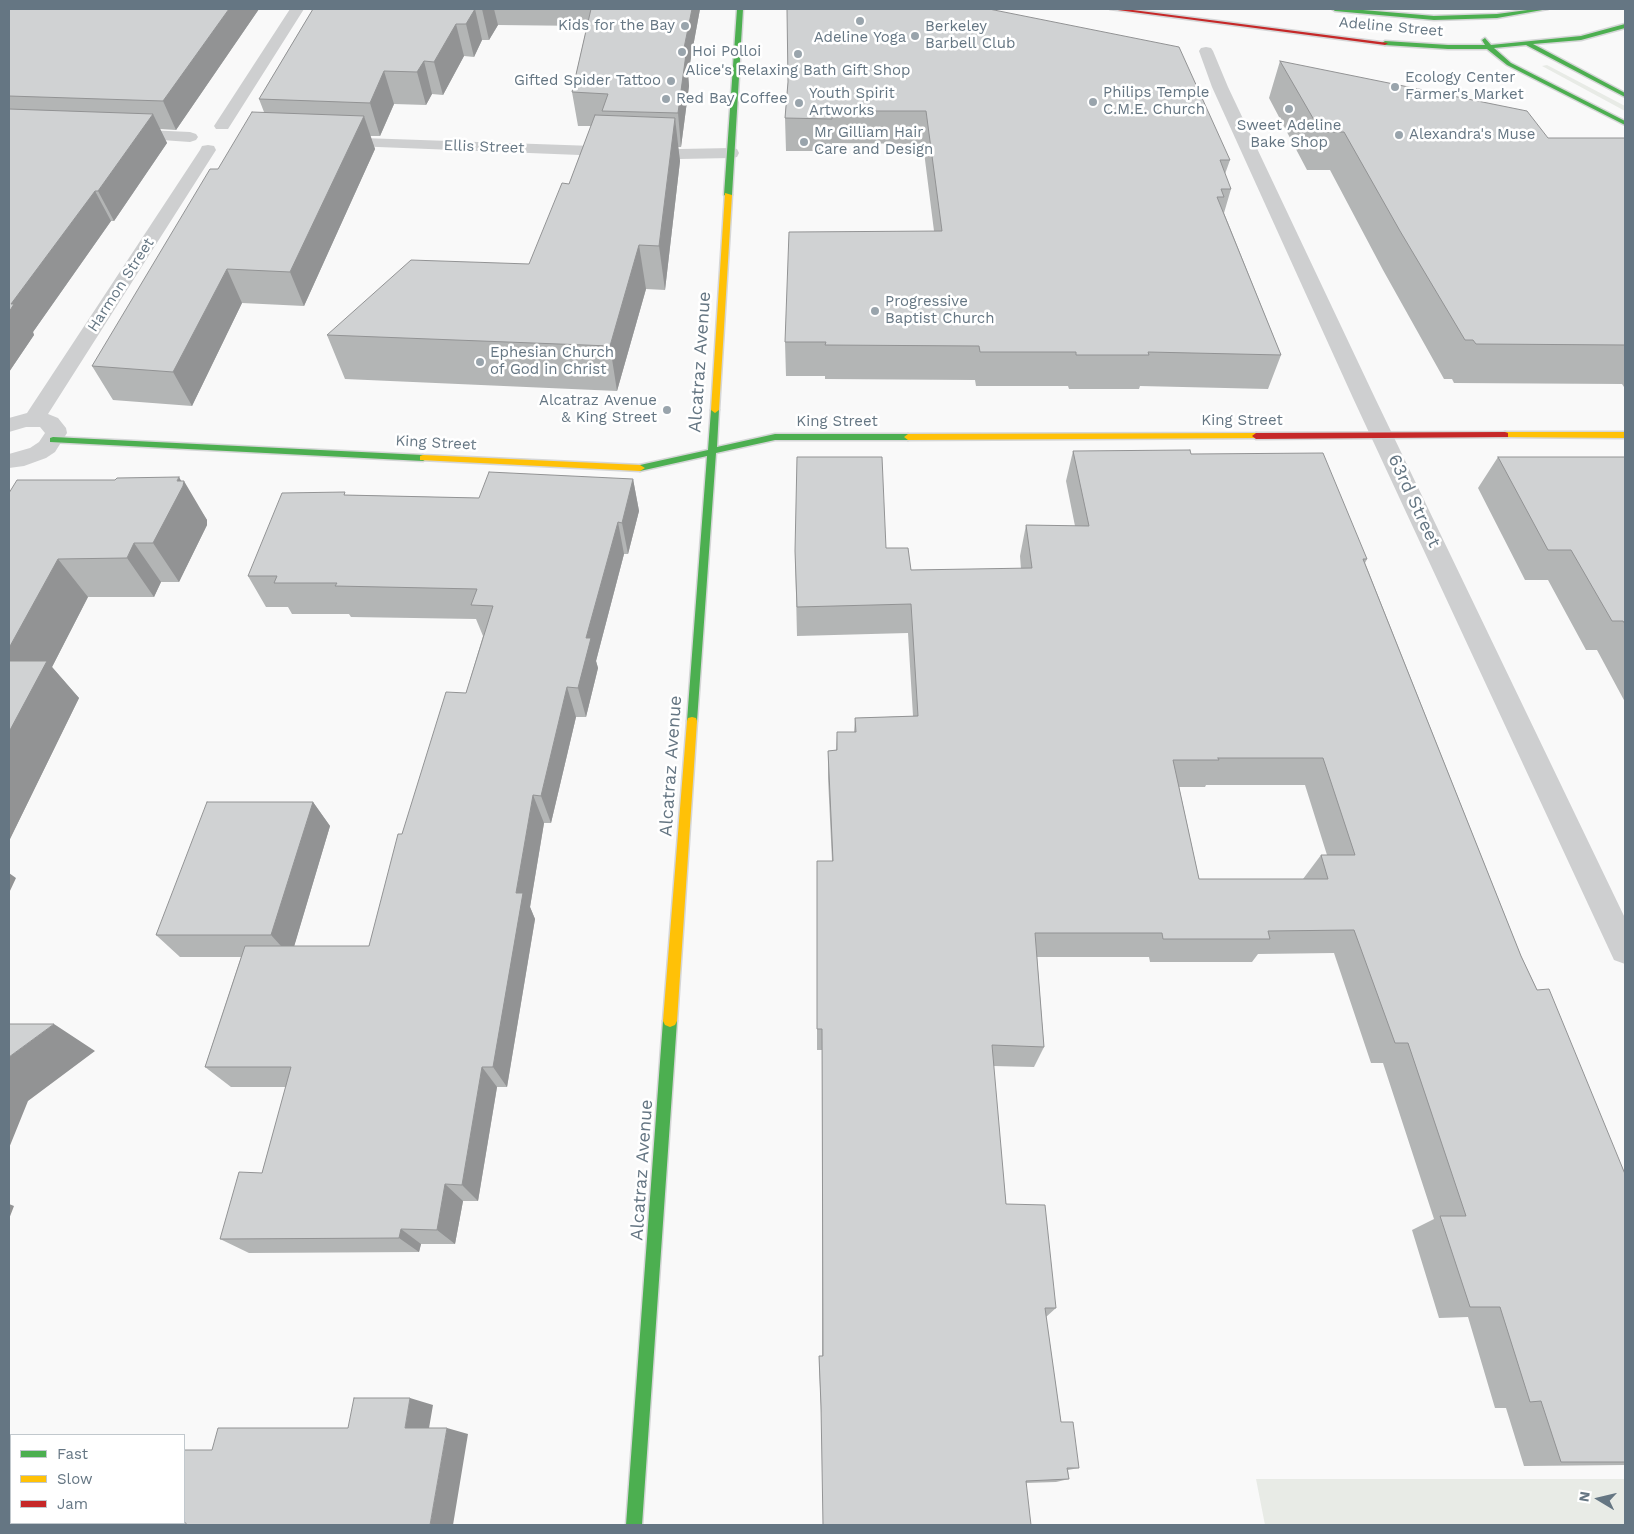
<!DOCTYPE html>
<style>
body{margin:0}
#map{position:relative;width:1634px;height:1534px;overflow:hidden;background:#f9f9f9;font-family:"Work Sans",sans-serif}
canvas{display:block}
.frame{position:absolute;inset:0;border:10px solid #657683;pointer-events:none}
.legend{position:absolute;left:10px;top:1434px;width:175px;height:90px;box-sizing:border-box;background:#fff;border:1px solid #c1c8cd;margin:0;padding:6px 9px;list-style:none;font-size:15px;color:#657683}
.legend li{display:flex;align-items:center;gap:10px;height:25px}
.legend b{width:25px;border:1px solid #c1c8cd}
.north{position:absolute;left:1574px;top:1474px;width:50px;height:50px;-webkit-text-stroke:4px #fff;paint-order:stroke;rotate:279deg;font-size:14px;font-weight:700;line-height:20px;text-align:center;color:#657683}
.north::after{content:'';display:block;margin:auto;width:18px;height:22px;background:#657683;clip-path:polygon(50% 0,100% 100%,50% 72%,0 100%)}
</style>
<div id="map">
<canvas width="1634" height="1534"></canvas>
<div class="frame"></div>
<ul class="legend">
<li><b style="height:6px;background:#4caf50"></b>Fast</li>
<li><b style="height:6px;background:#ffc107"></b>Slow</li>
<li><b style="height:6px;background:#c62828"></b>Jam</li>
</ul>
<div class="north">N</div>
</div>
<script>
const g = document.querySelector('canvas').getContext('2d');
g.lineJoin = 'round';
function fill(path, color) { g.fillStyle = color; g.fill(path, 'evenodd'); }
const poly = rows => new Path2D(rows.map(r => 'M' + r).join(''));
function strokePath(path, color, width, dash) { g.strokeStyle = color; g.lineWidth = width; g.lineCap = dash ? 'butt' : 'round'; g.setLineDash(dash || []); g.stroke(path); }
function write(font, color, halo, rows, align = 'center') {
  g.font = font + ' "Work Sans",sans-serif'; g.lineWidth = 5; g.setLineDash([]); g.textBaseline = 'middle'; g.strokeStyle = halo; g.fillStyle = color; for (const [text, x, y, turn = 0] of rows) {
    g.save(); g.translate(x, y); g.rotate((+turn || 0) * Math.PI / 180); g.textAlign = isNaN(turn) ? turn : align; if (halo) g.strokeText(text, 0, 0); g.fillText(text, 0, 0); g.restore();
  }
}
fill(poly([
 [1547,65,1625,106,1625,111,1542,66],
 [1256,1479,1625,1479,1625,1525,1265,1525]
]), '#e8ebe6');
const fast = poly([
 [737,9,743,9,732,195,728,197,724,195,737,9],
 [1332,9,1351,9,1434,16,1497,14,1535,9,1548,9,1497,18,1434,20,1335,11,1332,9],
 [1625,24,1625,28,1581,40,1533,44,1625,93,1625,97,1526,45,1494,48,1511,63,1625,121,1625,125,1507,65,1487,49,1448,49,1385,45,1382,43,1385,41,1448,45,1485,45,1482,40,1485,38,1491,45,1581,36,1625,24],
 [715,407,719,410,717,447,775,434,908,434,912,437,908,440,775,440,716,453,697,721,696,724,692,725,688,724,687,721,707,456,640,471,635,468,640,465,708,450,711,410,715,407],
 [53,437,423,455,428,458,423,461,50,442,50,438,53,437],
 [670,1015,675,1017,677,1021,642,1525,626,1525,663,1021,665,1017,670,1015]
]);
const slow = poly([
 [725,193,732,195,719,410,715,413,711,410,725,193],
 [1505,432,1625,432,1625,438,1502,437,1502,433,1505,432],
 [1256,433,1259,434,1259,438,908,440,904,437,908,434,1256,433],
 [423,455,640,465,645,468,640,471,420,460,420,456,423,455],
 [692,717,696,718,697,721,677,1021,675,1025,670,1027,665,1025,663,1021,687,721,688,718,692,717]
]);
const jam = poly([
 [1110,9,1125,9,1388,43,1385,45,1110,9],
 [1505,432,1508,433,1508,437,1256,439,1252,436,1256,433,1505,432]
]);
strokePath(fast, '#d5d6d7', 3);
strokePath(slow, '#d5d6d7', 3);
strokePath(jam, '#d5d6d7', 3);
fill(poly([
 [290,9,304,9,228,129,216,129,214,126,290,9],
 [1206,47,1211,48,1213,51,1228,87,1375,398,1625,918,1625,964,1614,960,1353,398,1212,87,1199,51,1201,48,1206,47],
 [125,129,190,132,196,134,198,137,196,140,190,142,119,137,117,134,119,131,125,129],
 [334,137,680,149,731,148,737,149,739,153,737,157,731,158,680,159,328,145,326,142,328,139,334,137],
 [208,145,214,146,216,150,48,414,58,418,66,428,67,433,55,452,46,458,24,466,9,468,9,454,30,448,39,442,45,433,40,427,26,427,9,432,9,418,27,413,200,150,202,146,208,145]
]), '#cecfd0');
fill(fast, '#4caf50');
fill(slow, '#ffc107');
fill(jam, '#c62828');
fill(poly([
 [9,9,259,9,176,130,160,129,167,143,114,221,111,221,33,332,34,335,9,372],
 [313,9,700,9,688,74,689,86,681,147,678,147,680,161,665,290,646,289,617,391,345,379,327,335,529,264,569,184,591,126,578,126,572,92,587,26,498,25,489,40,482,40,474,57,464,56,443,95,432,94,426,105,394,104,380,136,370,136,375,149,304,306,242,303,192,406,113,400,92,366,218,169,264,112,259,99],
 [1280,61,1548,138,1625,138,1625,387,1624,387,1622,384,1454,383,1452,379,1444,379,1383,270,1330,170,1307,170,1269,98],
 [788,82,1230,160,1225,174,1231,189,1224,213,1281,355,1268,389,1140,386,1139,389,1069,389,1068,386,976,386,975,380,825,379,825,376,786,376,785,342,934,231,923,144,832,143,832,151,786,151,785,118],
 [1073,451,1191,454,1367,559,1365,563,1521,956,1625,1174,1625,1465,1524,1466,1506,1408,1495,1408,1468,1317,1439,1318,1412,1230,1434,1219,1383,1063,1371,1063,1334,953,1258,954,1252,962,1150,962,1149,957,1037,957,1044,1047,1034,1067,993,1066,1006,1204,1056,1308,1046,1317,1061,1422,1079,1468,1068,1470,1069,1479,1056,1482,1026,1483,821,1412,819,1364,819,1356,822,1356,822,1050,817,1050,817,861,832,861,828,778,828,751,836,750,837,732,854,732,855,718,913,716,908,633,797,636,795,551,886,548,911,570,1021,569,1020,556,1026,525,1075,526,1066,481],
 [1206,785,1305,785,1327,855,1321,855,1303,879,1199,879,1179,787,1205,787],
 [1498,457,1625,457,1625,702,1597,650,1586,650,1548,580,1525,580,1478,488],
 [633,479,639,511,628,554,624,554,596,661,598,668,586,717,576,717,551,823,544,823,530,907,535,919,507,1087,497,1087,478,1201,463,1201,455,1244,421,1244,419,1252,249,1253,220,1239,262,1173,286,1087,231,1087,205,1067,241,957,180,957,156,935,313,802,330,826,294,946,369,946,402,834,466,693,483,636,476,619,351,617,349,614,292,614,288,607,266,607,248,576,346,495,479,498],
 [181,481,207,520,207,525,179,582,161,582,154,597,88,597,52,667,79,698,9,841,9,493]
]), '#b3b5b5');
fill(poly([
 [229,9,259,9,176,130,163,101],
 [475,9,482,40,474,57,466,24],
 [482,9,494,9,498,25,489,40],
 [692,9,700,9,688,74,689,86,681,147,678,113,683,53],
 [456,24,464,56,443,95,434,62],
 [424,61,432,94,426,105,417,72],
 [384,71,394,104,380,136,370,103],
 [153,114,167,143,114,221,98,191],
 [364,116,375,149,304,306,290,272],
 [675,118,680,161,665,290,659,246],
 [95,191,111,221,33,332,34,335,9,372,9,312,11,304],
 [639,245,646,289,617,391,610,346],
 [227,269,242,303,192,406,173,372],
 [179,477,183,484,184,481,207,520,207,525,179,582,153,543],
 [633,479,639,511,628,554,622,523],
 [618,522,624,554,596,661,598,668,586,717,578,688,586,638],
 [134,543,161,582,154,597,127,558],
 [58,559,88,597,52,667,79,698,9,841,9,648],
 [567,687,576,717,551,823,541,796],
 [533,795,544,823,530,907,535,919,507,1087,493,1067,516,893],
 [313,802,330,826,291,957,271,935],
 [9,873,16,878,9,893],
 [54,1024,95,1051,28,1101,9,1148,9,1057],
 [482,1067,497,1087,478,1201,462,1185],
 [445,1184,463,1201,455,1244,437,1230],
 [9,1204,14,1206,9,1219],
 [401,1229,421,1244,419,1252,399,1238],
 [410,1398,433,1405,428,1434,405,1428],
 [447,1428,468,1434,453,1525,430,1525],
 [47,1523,66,1523,66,1525,46,1525]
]), '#929394');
const building = poly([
 [9,9,229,9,163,101,9,96,9,9],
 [313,9,475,9,466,24,456,24,434,62,424,61,417,72,384,71,370,103,259,99,313,9],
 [591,9,692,9,683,53,686,54,678,113,602,111,608,94,572,92,591,9],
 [787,9,989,9,1179,47,1230,160,1220,160,1231,189,1221,189,1224,197,1217,197,1281,355,1148,352,1149,355,1076,355,1076,352,980,352,979,346,825,345,826,342,785,342,789,232,942,231,926,111,832,111,832,119,785,118,788,82,787,9],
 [1280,61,1527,111,1548,138,1625,138,1625,345,1476,344,1473,340,1465,340,1400,231,1344,132,1321,132,1280,61],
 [9,109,153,114,98,191,95,191,11,304,14,304,9,312,9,109],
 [252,112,364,116,290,272,227,269,173,372,92,366,210,169,218,169,252,112],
 [595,115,675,118,659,246,639,245,610,346,327,335,411,260,529,264,562,183,569,184,595,115],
 [1190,450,1191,454,1323,453,1367,559,1363,559,1521,956,1537,990,1549,989,1625,1174,1625,1462,1561,1462,1541,1401,1530,1402,1500,1307,1470,1307,1440,1216,1466,1216,1408,1043,1395,1043,1354,930,1268,931,1270,939,1163,939,1162,933,1035,933,1044,1047,992,1045,1006,1204,1045,1205,1056,1308,1045,1308,1061,1422,1073,1422,1079,1468,1067,1468,1069,1479,1026,1481,1031,1525,823,1525,821,1406,819,1356,823,1356,822,1029,817,1029,817,861,833,861,828,751,837,750,837,732,856,732,855,718,918,716,911,604,797,607,795,551,797,457,882,457,886,548,908,548,911,570,1032,568,1026,525,1089,526,1073,451,1190,450],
 [1218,758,1323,758,1355,855,1321,855,1328,879,1199,879,1173,760,1219,760,1218,758],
 [1498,457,1625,457,1625,624,1623,621,1612,621,1571,550,1548,550,1498,457],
 [489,472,633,479,622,523,618,522,586,638,591,638,578,688,567,687,541,796,533,795,516,893,523,893,493,1067,482,1067,462,1185,445,1184,437,1230,401,1229,399,1238,220,1239,239,1172,262,1173,291,1067,205,1067,245,946,369,946,398,834,402,834,446,692,466,693,493,606,471,605,477,589,335,586,337,583,274,583,277,576,248,576,282,493,345,492,344,495,479,498,489,472],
 [179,477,177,481,184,481,183,486,153,543,134,543,127,558,58,559,9,648,9,493,17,480,115,480,117,478,179,477],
 [9,661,47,661,9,732,9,661],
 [207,802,313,802,271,935,156,935,207,802],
 [9,1024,54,1024,9,1057,9,1024],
 [354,1398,410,1398,405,1428,447,1428,430,1525,186,1525,186,1523,148,1523,184,1523,184,1450,212,1450,218,1428,348,1428,354,1398],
 [9,1465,11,1465,11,1523,47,1523,46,1525,9,1525,9,1465]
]);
fill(building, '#d0d2d3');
strokePath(building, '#929394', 1);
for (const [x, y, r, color] of [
 [860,21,5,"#99a4ac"],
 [685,26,5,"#99a4ac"],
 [915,36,5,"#99a4ac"],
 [682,52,5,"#99a4ac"],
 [798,54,5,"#99a4ac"],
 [671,81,5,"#99a4ac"],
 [1395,87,5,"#99a4ac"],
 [666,99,5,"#99a4ac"],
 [1093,102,5,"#99a4ac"],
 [799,103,5,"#99a4ac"],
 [1289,109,5,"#99a4ac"],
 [1399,135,5,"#99a4ac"],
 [804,142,5,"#99a4ac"],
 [875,311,5,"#99a4ac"],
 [480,362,5,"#99a4ac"],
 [667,410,5,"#99a4ac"]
]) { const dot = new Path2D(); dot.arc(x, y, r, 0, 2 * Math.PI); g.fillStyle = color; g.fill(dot); strokePath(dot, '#fff', 2); }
write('15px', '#657683', '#fff', [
 ["Kids for the Bay",675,26,"right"],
 ["Berkeley",925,27],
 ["Barbell Club",925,44],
 ["Adeline Yoga",860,38,"center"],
 ["Hoi Polloi",692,52],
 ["Alice's Relaxing Bath Gift Shop",798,71,"center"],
 ["Ecology Center",1405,78],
 ["Farmer's Market",1405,95],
 ["Gifted Spider Tattoo",661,81,"right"],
 ["Philips Temple",1103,93],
 ["C.M.E. Church",1103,110],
 ["Youth Spirit",809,94],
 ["Artworks",809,111],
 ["Red Bay Coffee",676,99],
 ["Sweet Adeline",1289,126,"center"],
 ["Bake Shop",1289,143,"center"],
 ["Mr Gilliam Hair",814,133],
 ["Care and Design",814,150],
 ["Alexandra's Muse",1409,135],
 ["Progressive",885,302],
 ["Baptist Church",885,319],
 ["Ephesian Church",490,353],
 ["of God in Christ",490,370],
 ["Alcatraz Avenue",657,401,"right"],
 ["& King Street",657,418,"right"]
], 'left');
write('15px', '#657683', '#fff', [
 ["Adeline Street",1391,27,5],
 ["Ellis Street",484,147,2],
 ["Harmon Street",121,285,-57],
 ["King Street",1242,421],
 ["King Street",837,422],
 ["King Street",436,443,3]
]);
write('18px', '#657683', '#fff', [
 ["Alcatraz Avenue",700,362,-86],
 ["63rd Street",1414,501,65],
 ["Alcatraz Avenue",671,766,-86],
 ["Alcatraz Avenue",642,1170,-86]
]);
</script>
